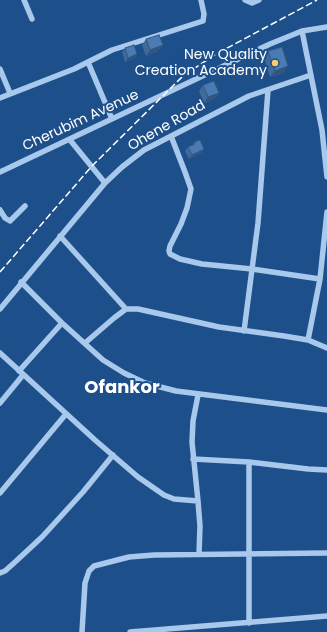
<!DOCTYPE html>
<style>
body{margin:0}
canvas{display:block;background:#1d4f8a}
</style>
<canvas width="327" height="632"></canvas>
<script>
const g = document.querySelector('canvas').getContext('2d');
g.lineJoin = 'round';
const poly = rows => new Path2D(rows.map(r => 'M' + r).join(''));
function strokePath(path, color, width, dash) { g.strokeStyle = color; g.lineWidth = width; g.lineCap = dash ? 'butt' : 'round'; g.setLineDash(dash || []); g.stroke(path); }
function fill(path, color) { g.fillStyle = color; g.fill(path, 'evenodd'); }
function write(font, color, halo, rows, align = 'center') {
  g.font = font + ' Poppins,sans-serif'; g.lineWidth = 4; g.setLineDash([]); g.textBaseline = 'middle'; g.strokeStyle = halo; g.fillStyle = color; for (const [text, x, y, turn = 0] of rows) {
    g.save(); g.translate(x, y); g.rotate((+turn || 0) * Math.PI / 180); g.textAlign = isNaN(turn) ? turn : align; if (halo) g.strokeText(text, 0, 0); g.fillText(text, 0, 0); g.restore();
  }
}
strokePath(poly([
 [24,0,32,19],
 [245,0,252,3,259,0],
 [302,31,322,130,327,177],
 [88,62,112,119],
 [0,69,10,93],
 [0,98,74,69,112,50,203,21,204,14,201,0],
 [171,136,185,172,191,189,187,208,181,224,170,246,169,251,170,254,180,259,202,264,252,269,320,279],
 [70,140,105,183],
 [0,172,270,44,302,31,327,27],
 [0,210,5,218,10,221,25,206],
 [60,236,126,309],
 [21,282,62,323,103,360,124,373,145,383,176,391,327,410],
 [0,309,105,183,122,167,144,150,249,96,311,75],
 [244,331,258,223,268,90],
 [308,340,320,279,327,212],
 [85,343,114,318,126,309,138,309,219,327,284,336,308,340,327,348],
 [0,353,95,440,138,477,164,495,174,499,198,501],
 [19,371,62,323],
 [198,395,193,421,192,442,198,501,200,526,199,554],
 [0,403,23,375],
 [193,459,249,462,308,469,327,470],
 [0,493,66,414],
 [0,573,5,571,14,563,42,537,83,492,113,455],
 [249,623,249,462],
 [82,632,85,583,89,571,94,566,129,557,154,555,327,553],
 [130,632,327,616]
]), '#a8c8ec', 5.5);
strokePath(poly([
 [0,272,92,166,183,76,216,54,317,0]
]), '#fff', 1.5, [7, 3]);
fill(poly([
 [146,39,158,51,146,56,142,45],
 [125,48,135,58,125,62,122,52],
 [268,51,284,73,270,77,264,57],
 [203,85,219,93,214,99,204,103,199,91],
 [194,142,204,149,201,153,189,159,185,151,188,147,192,146]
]), '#406a9b');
fill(poly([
 [163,45,158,51,146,56,150,50],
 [137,54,135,58,125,62,128,58],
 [288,66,284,73,270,77,275,71],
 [219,93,214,99,204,103,208,97],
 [204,149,201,153,189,159,192,155]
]), '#34567e');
const building = poly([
 [159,35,163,45,150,50,146,39,159,35],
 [134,45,137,54,128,58,125,48,134,45],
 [282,47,288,66,275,71,268,51,282,47],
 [214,81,219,93,208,97,203,85,214,81],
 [200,140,204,149,192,155,188,147,195,144,194,142,200,140]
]);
fill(building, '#4a7bb4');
strokePath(building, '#34567e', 1);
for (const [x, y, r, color] of [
 [275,63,4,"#fccd66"]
]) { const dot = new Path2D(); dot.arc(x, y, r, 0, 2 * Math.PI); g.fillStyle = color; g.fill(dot); strokePath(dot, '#1d4f8a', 1.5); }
write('14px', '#fff', '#1d4f8a', [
 ["New Quality",267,55],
 ["Creation Academy",267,71]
], 'right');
write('14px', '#fff', '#1d4f8a', [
 ["Cherubim Avenue",81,121,-25],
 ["Ohene Road",167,126,-30]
]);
write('bold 18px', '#fff', '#1d4f8a', [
 ["Ofankor",122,388]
]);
</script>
